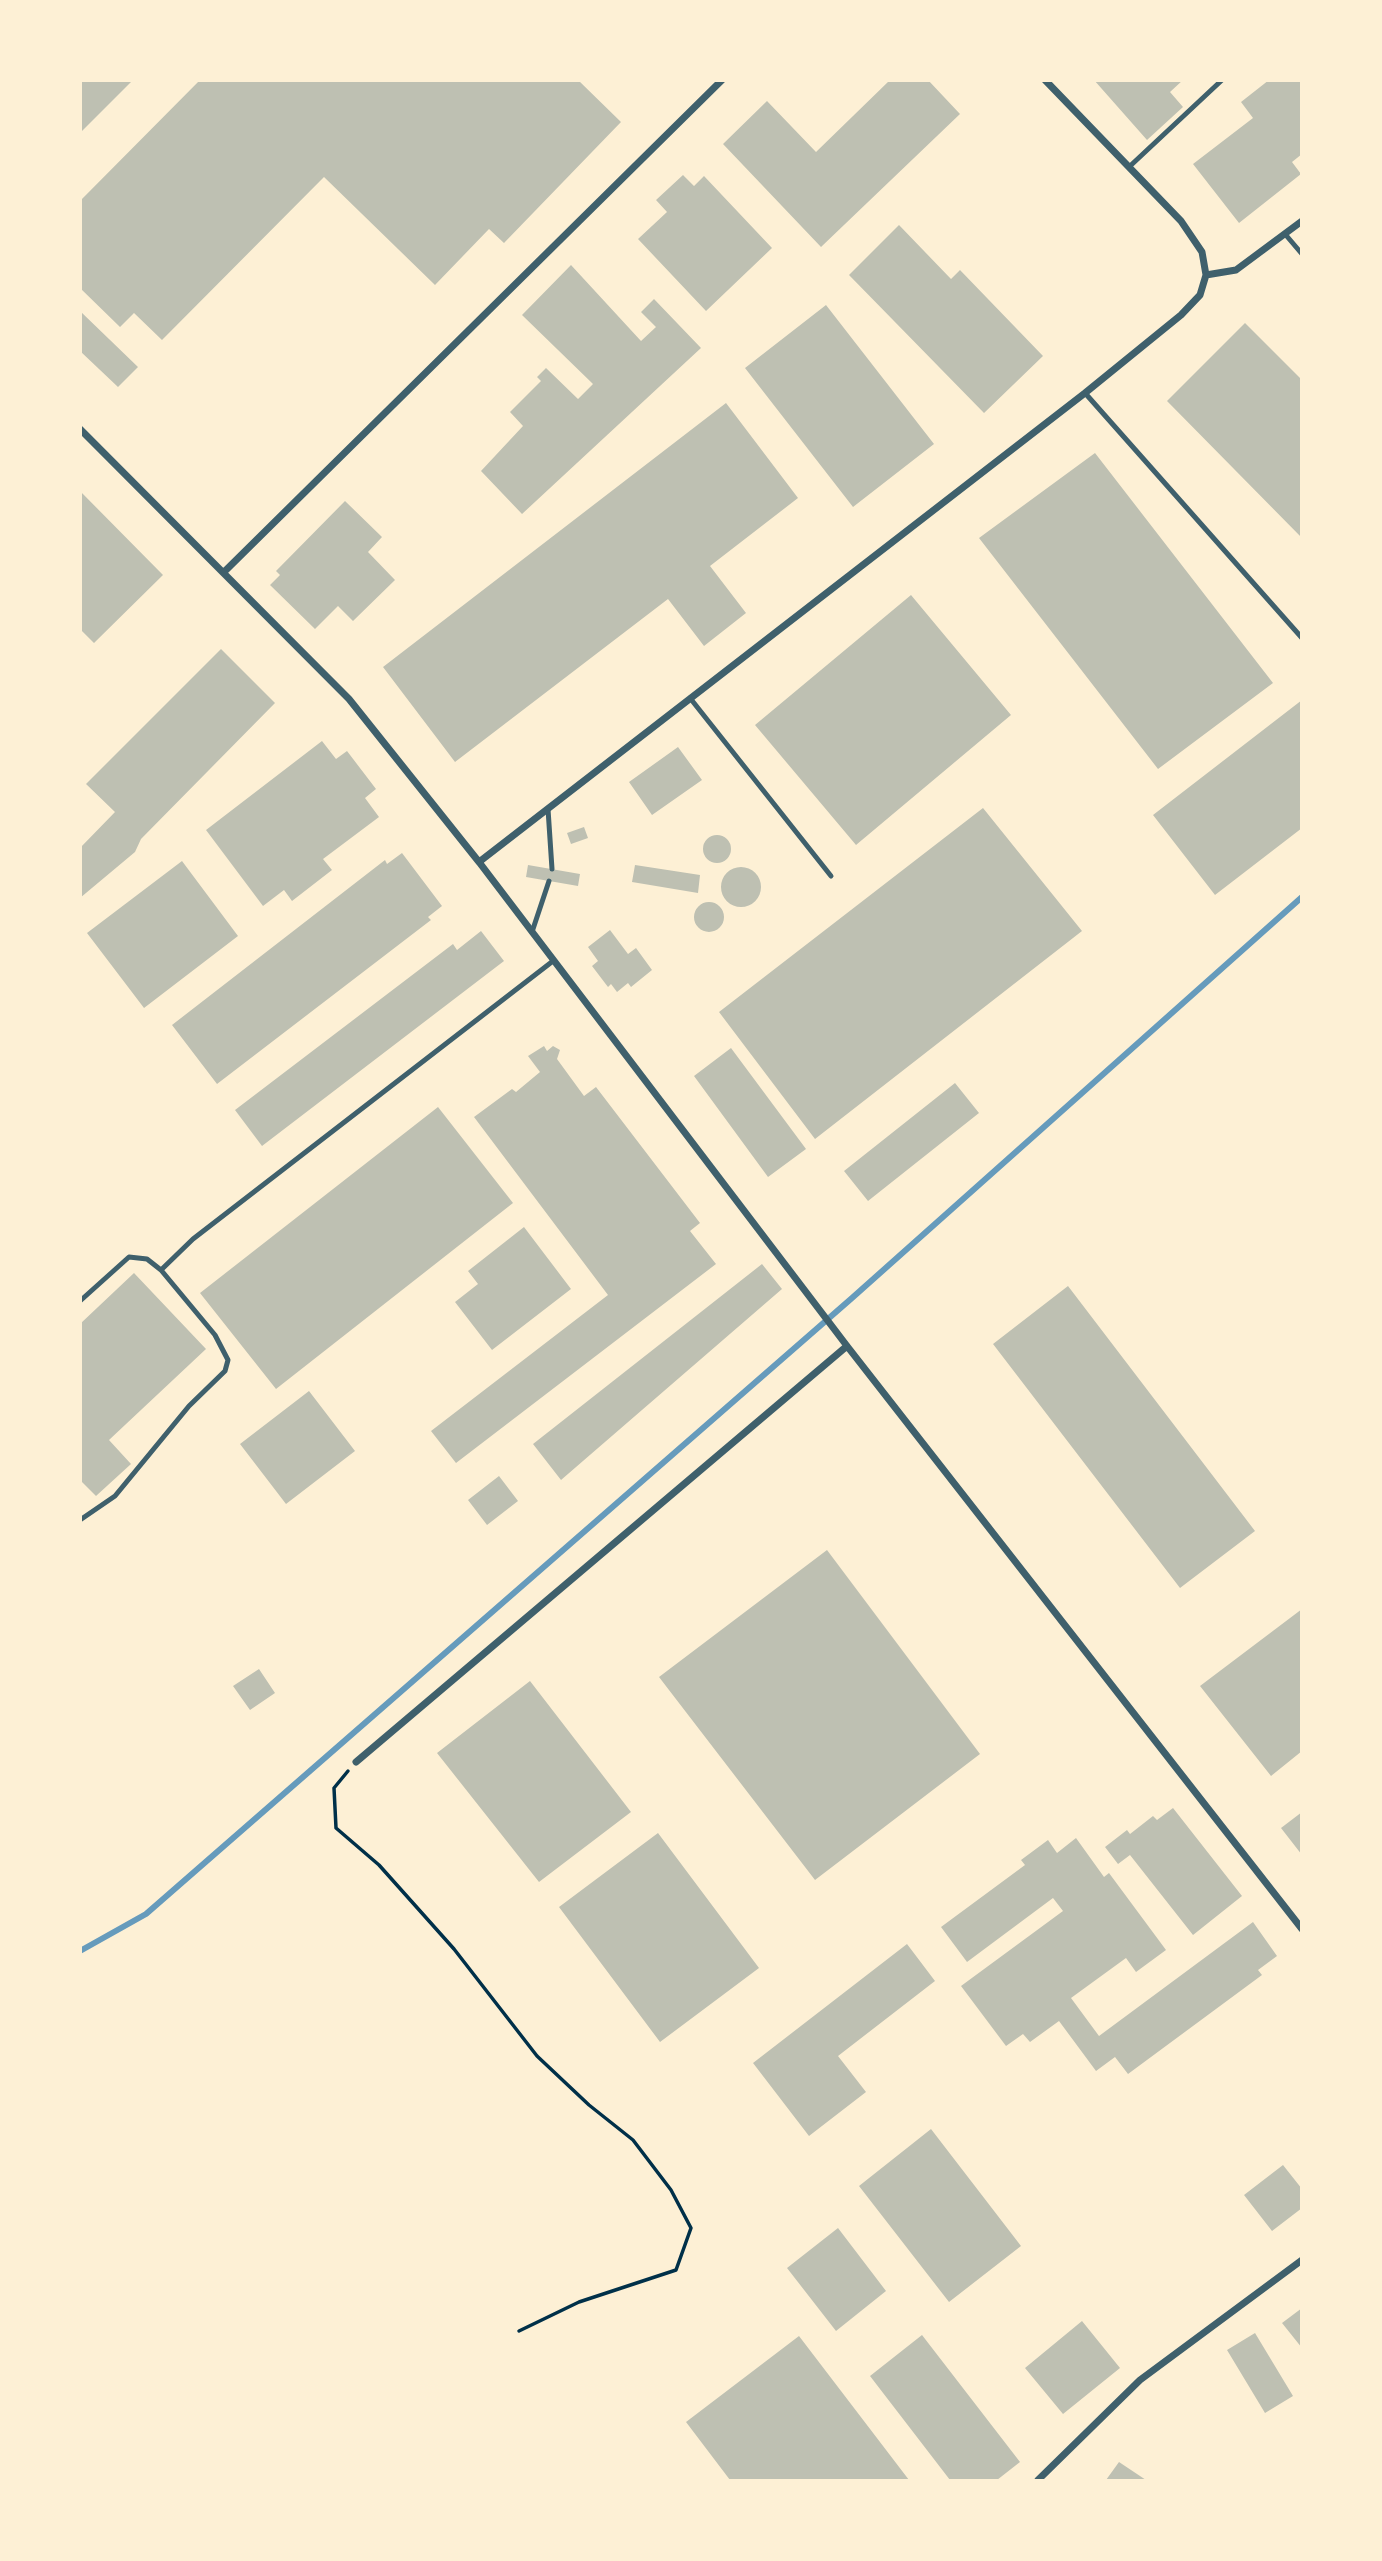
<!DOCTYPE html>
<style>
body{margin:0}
#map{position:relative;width:1382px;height:2561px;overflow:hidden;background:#fdf0d5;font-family:Ubuntu,sans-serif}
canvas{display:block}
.frame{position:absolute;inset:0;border:82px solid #fdf0d5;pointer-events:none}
</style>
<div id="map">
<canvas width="1382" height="2561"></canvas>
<div class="frame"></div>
</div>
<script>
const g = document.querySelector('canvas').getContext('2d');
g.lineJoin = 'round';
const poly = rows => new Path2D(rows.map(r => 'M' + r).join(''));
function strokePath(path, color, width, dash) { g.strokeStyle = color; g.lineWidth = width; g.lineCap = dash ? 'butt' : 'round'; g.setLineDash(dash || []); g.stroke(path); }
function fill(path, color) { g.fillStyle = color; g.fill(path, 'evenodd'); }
strokePath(poly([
 [80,1951,146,1914,852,1298,1302,897]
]), '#669bbc', 6);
fill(poly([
 [80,80,133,80,80,133],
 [200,80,578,80,621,122,504,243,489,229,435,285,324,177,162,340,134,313,120,327,80,288,80,201],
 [890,80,928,80,960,114,821,247,723,144,767,101,816,152],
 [1094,80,1183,80,1170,92,1183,107,1147,140],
 [1269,80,1302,80,1302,154,1292,162,1301,174,1239,223,1193,164,1253,118,1241,102],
 [683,175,694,186,704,176,772,248,706,311,638,239,667,212,656,200],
 [899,225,951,279,960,270,1043,356,984,413,849,275],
 [571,265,641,341,656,327,641,312,654,299,701,348,522,514,481,471,523,426,510,412,541,381,537,377,546,368,578,399,593,384,522,315],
 [826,305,934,444,853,507,745,368],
 [80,311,138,367,118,387,80,351],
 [1245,323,1302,380,1302,538,1167,401],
 [726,403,798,498,710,566,746,613,704,646,668,599,455,762,383,667],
 [1095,453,1273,683,1158,769,979,538],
 [80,491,163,575,94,643,80,629],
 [345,501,382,537,368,552,395,580,353,621,338,606,315,629,270,585,280,575,276,571],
 [911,595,1011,715,856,845,755,725],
 [221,649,275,703,141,839,135,852,80,898,80,848,115,812,86,784],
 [1302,700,1302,828,1215,895,1153,815],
 [322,741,336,759,347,751,376,789,365,798,379,817,323,859,332,870,292,901,284,890,263,906,206,830],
 [678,747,702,780,652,815,629,782],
 [983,808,1082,931,815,1139,719,1012],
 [584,827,588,838,571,844,567,833],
 '703 849a14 14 0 1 1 28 0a14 14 0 1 1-28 0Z',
 [402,853,442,906,428,917,431,920,217,1084,172,1025,385,860,387,864],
 [182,861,238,936,144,1008,87,933],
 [528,865,580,874,578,886,526,877],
 [635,865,700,875,698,893,632,882],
 '721 887a20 20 0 1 1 40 0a20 20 0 1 1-40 0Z',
 '694 917a15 15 0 1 1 30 0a15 15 0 1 1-30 0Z',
 [610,930,628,954,636,948,652,970,631,987,628,983,617,992,611,984,608,987,592,966,598,961,588,947],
 [481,931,504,961,262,1146,235,1110,453,944,457,950],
 [544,1046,547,1051,553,1046,560,1050,557,1059,584,1096,596,1087,700,1223,690,1231,716,1264,456,1463,431,1431,608,1295,474,1117,512,1089,516,1092,540,1072,528,1056],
 [731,1048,806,1149,768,1177,694,1076],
 [955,1083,979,1113,868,1201,844,1171],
 [438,1107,513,1203,276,1389,200,1293],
 [524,1227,571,1289,492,1350,455,1302,478,1284,468,1271],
 [762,1264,782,1289,561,1480,533,1444],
 [134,1273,206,1349,109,1440,131,1464,96,1496,80,1480,80,1324],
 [1068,1286,1255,1531,1180,1588,993,1344],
 [309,1391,355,1451,286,1504,240,1444],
 [499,1476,518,1501,487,1525,468,1500],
 [827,1550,980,1754,815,1880,659,1677],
 [1302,1609,1302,1751,1271,1776,1200,1686],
 [259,1669,275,1693,250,1710,233,1686],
 [530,1681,631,1812,539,1882,437,1753],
 [1173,1808,1242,1896,1193,1935,1130,1855,1118,1864,1105,1847,1127,1830,1130,1834,1153,1816,1157,1820],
 [1302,1812,1302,1855,1281,1828],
 [658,1833,759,1968,660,2042,559,1907],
 [1076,1838,1104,1877,1109,1873,1166,1950,1136,1972,1126,1958,1071,1998,1099,2036,1253,1922,1277,1956,1258,1970,1262,1975,1128,2074,1115,2057,1096,2071,1059,2021,1030,2042,1023,2034,1006,2046,961,1986,1063,1911,1053,1898,967,1962,941,1927,1025,1865,1021,1860,1048,1840,1057,1853],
 [907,1944,935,1981,838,2056,866,2092,809,2136,753,2063],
 [931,2129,1021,2246,949,2302,859,2186],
 [1283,2165,1302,2189,1302,2208,1272,2231,1244,2195],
 [838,2228,886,2291,836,2331,787,2268],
 [1302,2308,1302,2348,1282,2323],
 [1082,2321,1120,2368,1063,2414,1025,2368],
 [1255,2333,1293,2396,1265,2413,1227,2350],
 [922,2335,1020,2462,997,2480,950,2480,870,2376],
 [799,2336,909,2480,730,2480,686,2422],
 [1119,2462,1146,2480,1106,2480]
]), '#bec0b2');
strokePath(poly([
 [348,1771,334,1788,336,1828,379,1865,454,1949,537,2056,589,2105,633,2140,671,2190,691,2228,676,2270,579,2302,519,2331]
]), '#003049', 3.5);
strokePath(poly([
 [1129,167,1222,80],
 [1285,234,1302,254],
 [1085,393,1302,638],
 [690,698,831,876],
 [548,809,552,869],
 [532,932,549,881],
 [161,1270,193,1239,553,961],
 [80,1301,129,1257,147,1259,161,1270,215,1335,228,1360,225,1371,189,1406,115,1496,80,1520]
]), '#3f606c', 5);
strokePath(poly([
 [1206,275,1236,270,1302,221],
 [80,429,349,699,479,862,847,1346,1302,1929],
 [224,572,722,80],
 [479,862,1085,393,1181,315,1200,295,1206,275,1202,252,1181,221,1045,80],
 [356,1762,847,1346],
 [1038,2480,1140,2380,1302,2260]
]), '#3f606c', 7);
</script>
